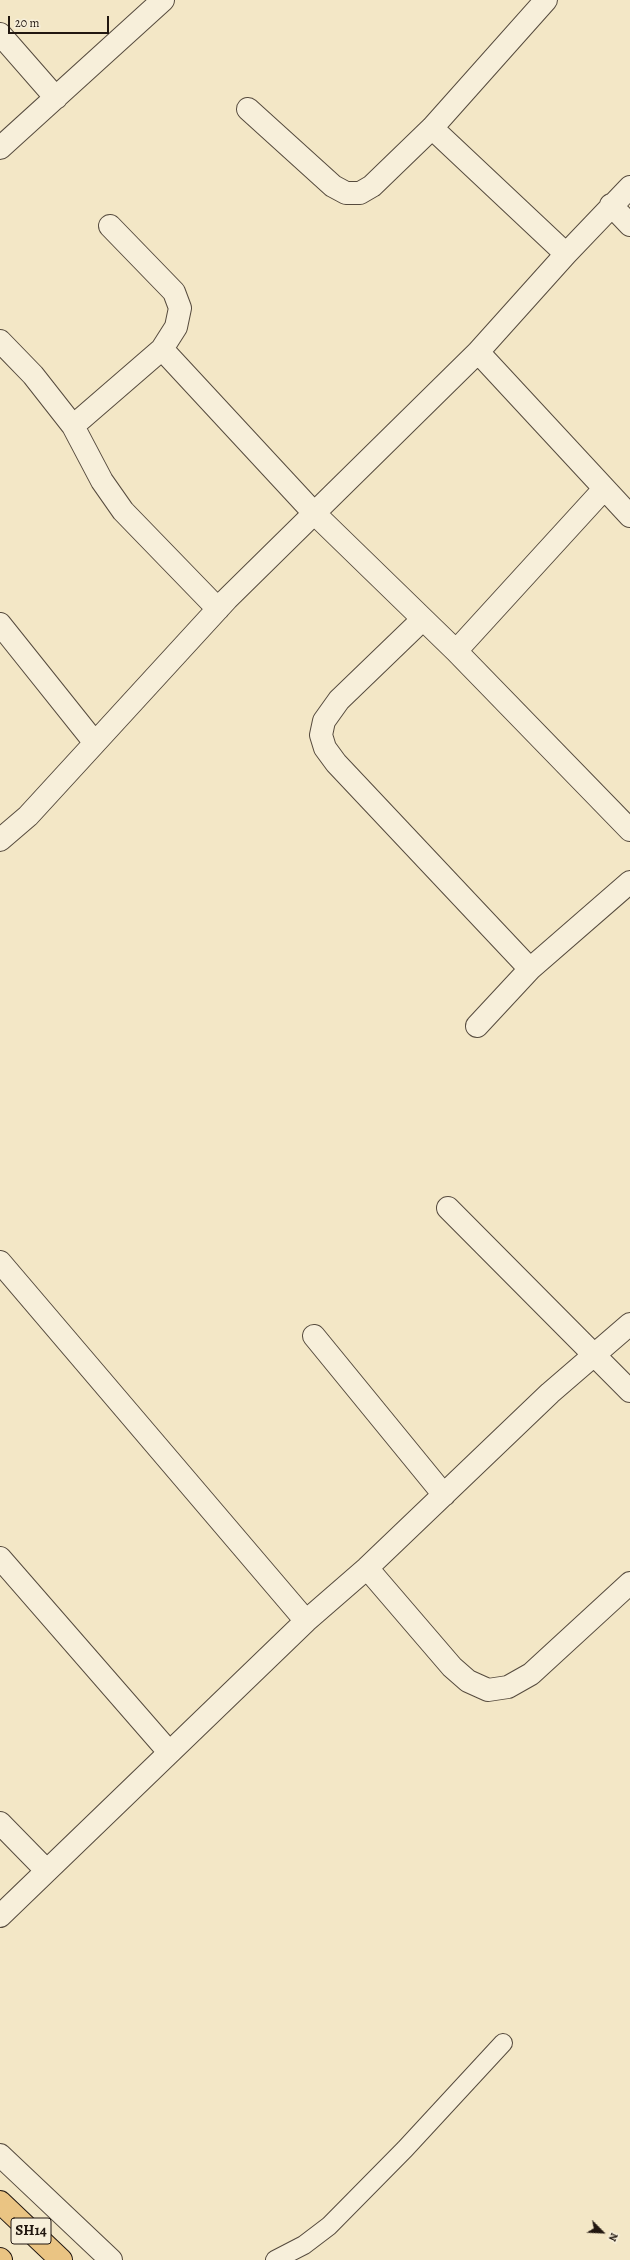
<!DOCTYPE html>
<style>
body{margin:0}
#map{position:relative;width:630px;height:2260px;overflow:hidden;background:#f3e7c6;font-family:Alegreya,serif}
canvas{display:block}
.north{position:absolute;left:582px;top:2212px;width:40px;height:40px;-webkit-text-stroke:3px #f7efda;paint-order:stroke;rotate:114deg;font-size:11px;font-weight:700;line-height:16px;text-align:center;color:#211710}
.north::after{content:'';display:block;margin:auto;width:14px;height:18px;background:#211710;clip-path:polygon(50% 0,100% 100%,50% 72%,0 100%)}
.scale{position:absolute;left:8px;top:16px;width:101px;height:18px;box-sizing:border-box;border:2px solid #211710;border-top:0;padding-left:5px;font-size:12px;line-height:14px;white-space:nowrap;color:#211710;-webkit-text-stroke:3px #f7efda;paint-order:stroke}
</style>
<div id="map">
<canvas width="630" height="2260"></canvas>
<div class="north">N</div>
<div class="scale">20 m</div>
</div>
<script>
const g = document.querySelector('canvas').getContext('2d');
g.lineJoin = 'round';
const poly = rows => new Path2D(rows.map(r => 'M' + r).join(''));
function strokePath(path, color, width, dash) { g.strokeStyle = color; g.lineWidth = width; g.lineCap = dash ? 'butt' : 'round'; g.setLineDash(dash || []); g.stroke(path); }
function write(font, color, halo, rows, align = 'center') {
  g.font = font + ' Alegreya,serif'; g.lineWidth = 3.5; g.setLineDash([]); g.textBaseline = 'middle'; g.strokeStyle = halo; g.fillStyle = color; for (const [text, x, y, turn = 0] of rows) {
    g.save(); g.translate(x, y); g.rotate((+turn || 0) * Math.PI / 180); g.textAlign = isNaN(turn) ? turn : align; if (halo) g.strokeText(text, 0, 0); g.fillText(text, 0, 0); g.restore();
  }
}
const service = poly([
 [275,2260,304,2245,329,2226,405,2149,503,2043]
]);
const minor = poly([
 [0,34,56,98],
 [248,109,333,186,346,193,360,193,372,186,432,128,546,0],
 [432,128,566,254],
 [0,148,163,0],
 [611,205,630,225],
 [0,341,33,375,73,426,102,481,123,511,218,609],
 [162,349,314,513,456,651,630,830],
 [478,352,630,516],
 [73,426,162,349,176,327,180,308,174,292,110,226],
 [423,619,339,700,324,721,321,735,325,748,336,763,530,969],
 [0,624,95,743],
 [456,651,604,489],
 [0,840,28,816,227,599,478,352,566,254,630,187],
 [477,1026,530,969,630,882],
 [448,1208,630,1391],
 [0,1262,306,1621],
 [314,1336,444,1495],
 [0,1558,169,1752],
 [367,1568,452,1667,468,1681,488,1690,508,1687,531,1674,630,1583],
 [0,1823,46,1870],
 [0,1916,306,1621,367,1568,550,1393,630,1324],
 [0,2155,111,2260]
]);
const primary = poly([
 [0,2202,61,2260],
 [0,2259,1,2260]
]);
strokePath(service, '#564b3e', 20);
strokePath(minor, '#564b3e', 24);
strokePath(primary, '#211710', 24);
strokePath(service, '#f7efda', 18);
strokePath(minor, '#f7efda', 22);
strokePath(primary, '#eac483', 22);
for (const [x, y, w] of [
 [31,2231,40]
]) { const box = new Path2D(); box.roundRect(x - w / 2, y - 13, w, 26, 3); g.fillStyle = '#f7efda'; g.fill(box); strokePath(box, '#211710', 1); }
write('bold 15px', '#211710', null, [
 ["SH14",31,2231]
]);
</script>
